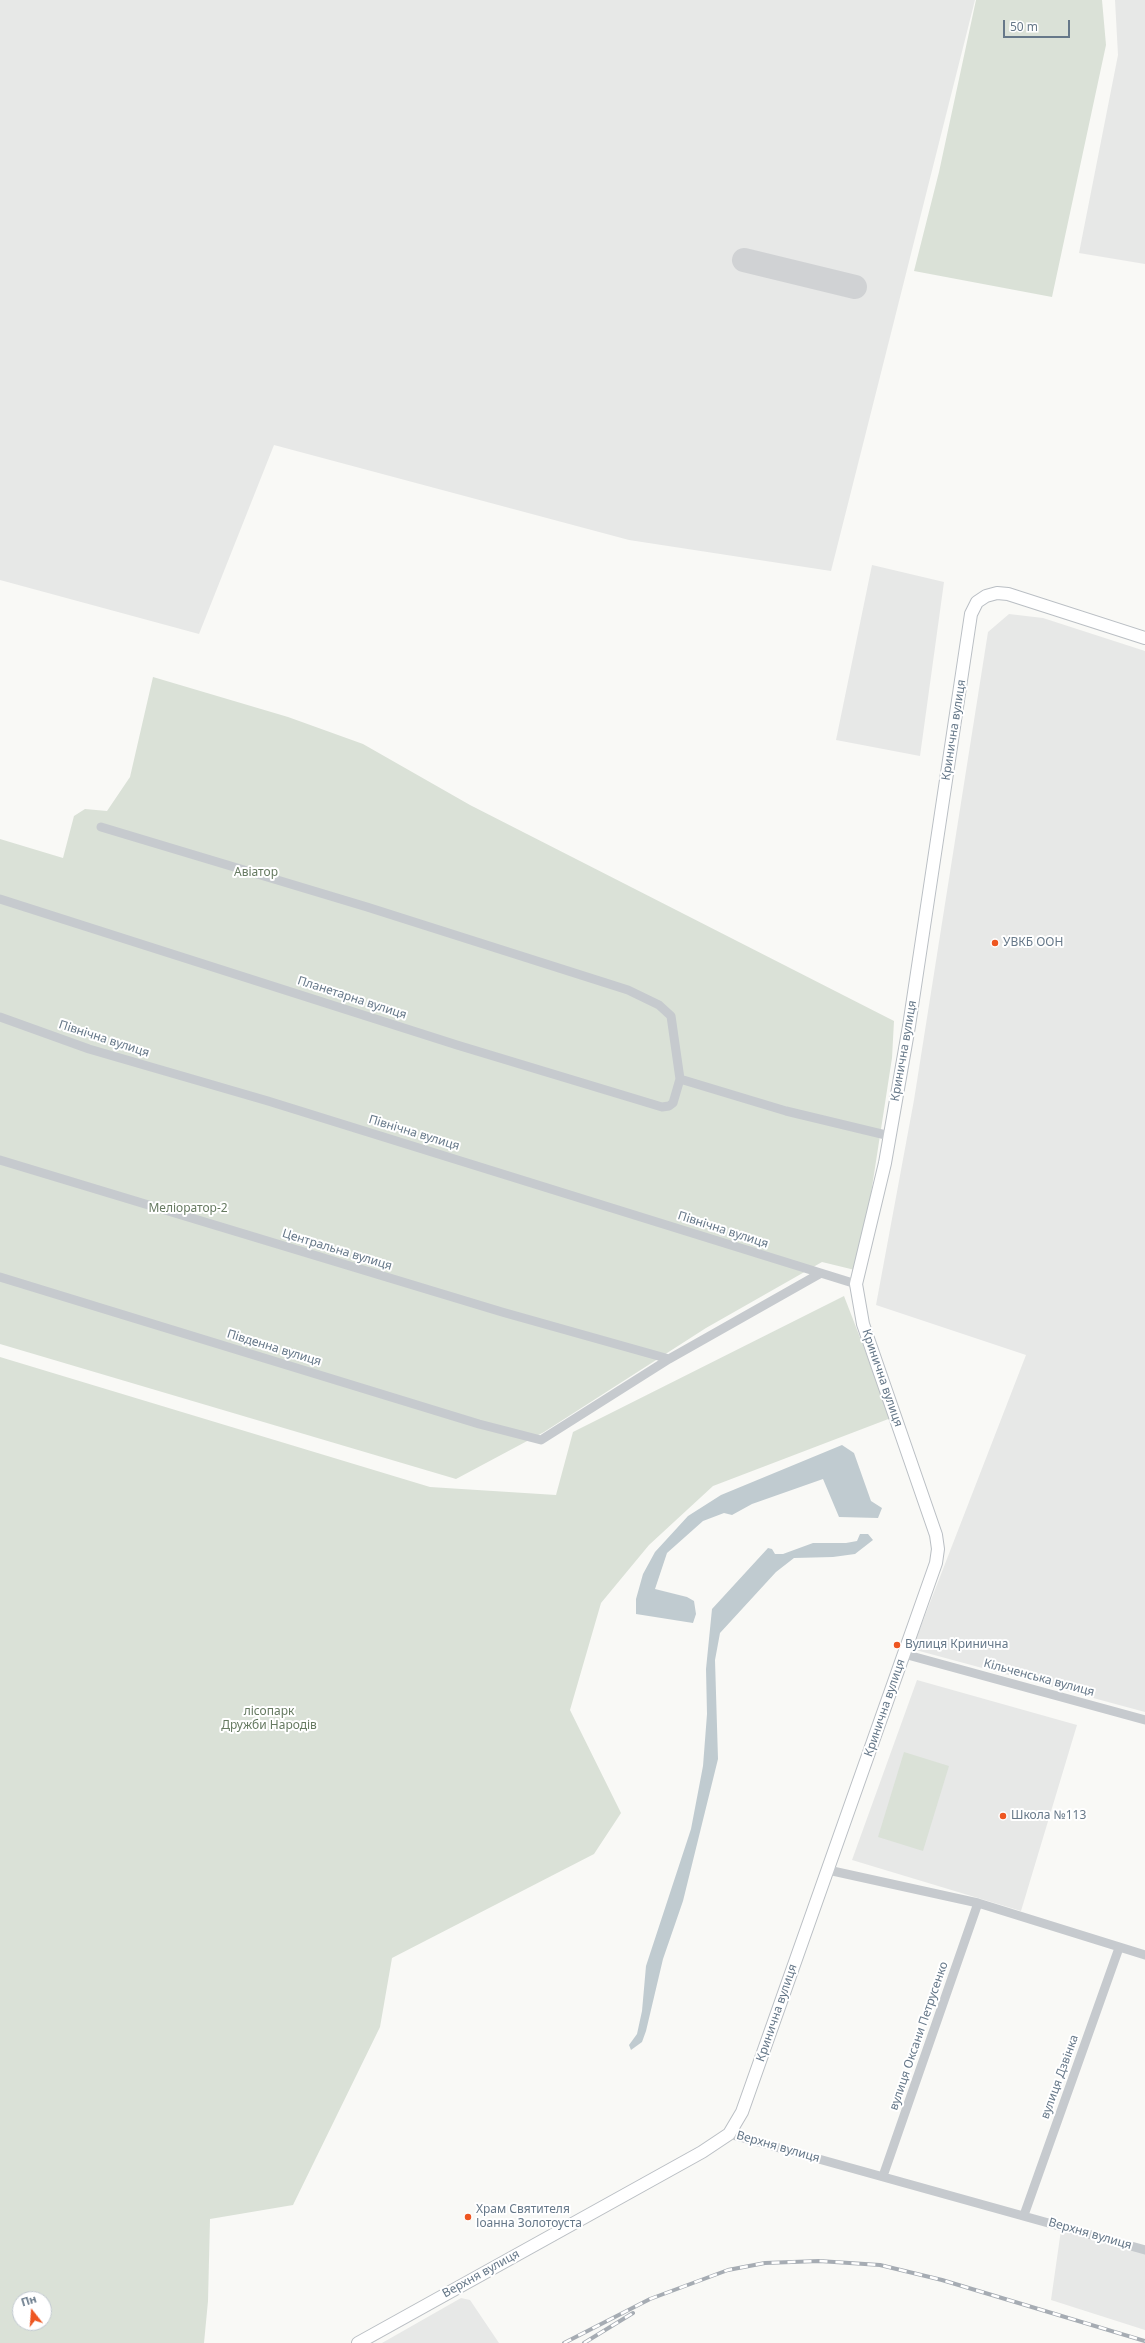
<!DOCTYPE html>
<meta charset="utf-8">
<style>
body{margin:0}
#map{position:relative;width:1145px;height:2343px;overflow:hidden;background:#f9f9f6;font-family:"Noto Sans",sans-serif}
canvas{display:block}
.north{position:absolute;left:12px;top:2291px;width:40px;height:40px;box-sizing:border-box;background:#fff;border:1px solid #c2c9d0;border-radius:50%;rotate:343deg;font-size:11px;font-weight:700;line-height:16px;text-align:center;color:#667889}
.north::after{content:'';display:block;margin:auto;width:14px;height:18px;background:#ee5621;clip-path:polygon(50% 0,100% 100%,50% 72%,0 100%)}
.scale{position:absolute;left:1003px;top:20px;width:67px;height:18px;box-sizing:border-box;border:2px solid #667889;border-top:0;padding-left:5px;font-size:12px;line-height:14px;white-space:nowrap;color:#667889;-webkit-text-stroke:3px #fff;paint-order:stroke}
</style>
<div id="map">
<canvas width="1145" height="2343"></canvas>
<div class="north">Пн</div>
<div class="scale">50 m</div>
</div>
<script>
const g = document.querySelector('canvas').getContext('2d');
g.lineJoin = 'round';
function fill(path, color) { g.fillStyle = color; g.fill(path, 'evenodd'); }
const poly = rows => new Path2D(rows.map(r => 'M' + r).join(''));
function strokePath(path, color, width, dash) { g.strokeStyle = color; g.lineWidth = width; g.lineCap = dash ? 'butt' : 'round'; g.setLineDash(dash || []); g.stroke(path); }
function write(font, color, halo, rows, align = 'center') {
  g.font = font + ' "Noto Sans",sans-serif'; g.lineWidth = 4; g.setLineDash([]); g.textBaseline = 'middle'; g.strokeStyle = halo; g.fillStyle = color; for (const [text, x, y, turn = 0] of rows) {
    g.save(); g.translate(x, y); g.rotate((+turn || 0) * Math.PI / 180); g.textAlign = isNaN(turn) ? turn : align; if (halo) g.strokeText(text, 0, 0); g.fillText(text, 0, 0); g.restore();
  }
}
fill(poly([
 [0,0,975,0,831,571,629,540,274,445,199,634,0,580],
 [1115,0,1145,0,1145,264,1079,253,1118,55],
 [872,565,944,582,920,756,836,740],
 [1009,614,1043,618,1145,651,1145,1712,912,1649,1026,1355,876,1305,914,1100,988,632],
 [917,1680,1077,1725,1021,1911,852,1860],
 [1061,2230,1145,2253,1145,2330,1051,2300],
 [461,2298,470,2300,499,2343,382,2343]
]), '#e7e8e7');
fill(poly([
 [976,0,1102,0,1106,45,1052,297,914,271,939,172],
 [153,677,288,717,363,744,470,805,894,1021,892,1058,859,1271,822,1262,706,1328,544,1432,456,1479,0,1344,0,839,63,858,74,816,85,809,107,811,130,777],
 [844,1296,891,1418,713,1486,649,1545,601,1603,570,1710,621,1813,594,1854,392,1958,380,2027,293,2205,210,2219,208,2301,204,2343,0,2343,0,1357,430,1487,556,1495,573,1432],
 [20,2299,44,2299,44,2323,20,2323],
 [904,1752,949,1766,923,1851,878,1837]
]), '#dae1d7');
fill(poly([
 [842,1445,854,1453,871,1501,882,1508,878,1518,839,1517,823,1479,752,1504,732,1515,724,1513,703,1521,667,1553,655,1589,687,1597,694,1601,696,1614,693,1623,636,1614,636,1599,643,1574,655,1552,688,1516,721,1495],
 [860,1534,868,1534,873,1540,855,1554,833,1557,794,1558,776,1572,720,1633,715,1660,718,1759,683,1901,663,1959,646,2031,642,2042,631,2050,629,2045,637,2034,642,2011,646,1966,691,1829,703,1766,707,1714,706,1669,712,1609,768,1548,772,1549,775,1554,783,1554,813,1543,846,1543,857,1541]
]), '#c0cbd0');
strokePath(poly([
 [744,260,855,287]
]), '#d0d2d4', 24);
const secondary = poly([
 [358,2343,702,2152,729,2134,742,2112,936,1563,938,1549,936,1535,863,1324,856,1284,885,1163,909,1026,971,614,977,602,986,596,997,593,1008,594,1145,638]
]);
strokePath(secondary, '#babfc4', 14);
strokePath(poly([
 [101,827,367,907,628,990,659,1005,671,1016,680,1079,786,1111,890,1136],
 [0,899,457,1045,662,1107,669,1106,673,1103,680,1079],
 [0,1017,89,1049,268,1101,856,1284],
 [0,1160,502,1312,669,1359],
 [0,1277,479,1424,541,1440,669,1359,821,1273],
 [904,1654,1145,1720],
 [828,1870,978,1903,1145,1955],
 [729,2134,1145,2250],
 [883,2176,978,1903],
 [1024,2215,1119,1948]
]), '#c6cace', 9);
strokePath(secondary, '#fff', 12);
const rail = poly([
 [564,2343,650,2299,728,2270,765,2263,819,2261,880,2265,942,2280,1145,2341],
 [584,2343,633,2313]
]);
strokePath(rail, '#a6acb3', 4);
strokePath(rail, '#fff', 2.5, [8]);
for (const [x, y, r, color] of [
 [995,943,4,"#ee5621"],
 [897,1645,4,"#ee5621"],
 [1003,1816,4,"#ee5621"],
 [468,2217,4,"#ee5621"]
]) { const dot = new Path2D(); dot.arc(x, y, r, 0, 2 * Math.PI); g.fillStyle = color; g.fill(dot); strokePath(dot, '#fff', 1.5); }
write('12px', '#667889', '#fff', [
 ["Кринична вулиця",954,730,-81],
 ["Планетарна вулиця",352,998,18],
 ["Північна вулиця",104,1039,18],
 ["Кринична вулиця",904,1051,-80],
 ["Північна вулиця",414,1133,17],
 ["Північна вулиця",723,1230,18],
 ["Центральна вулиця",337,1250,17],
 ["Південна вулиця",274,1348,17],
 ["Кринична вулиця",882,1378,71],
 ["Кільченська вулиця",1039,1678,15],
 ["Кринична вулиця",885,1708,-71],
 ["Кринична вулиця",777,2013,-71],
 ["вулиця Оксани Петрусенко",919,2036,-71],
 ["вулиця Дзвінка",1060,2077,-70],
 ["Верхня вулиця",778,2147,16],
 ["Верхня вулиця",1090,2234,16],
 ["Верхня вулиця",481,2274,-29]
]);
write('12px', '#667a61', '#fff', [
 ["Авіатор",256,873],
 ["Меліоратор-2",188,1209],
 ["лісопарк",269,1712],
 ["Дружби Народів",269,1726]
]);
write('12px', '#667889', '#fff', [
 ["УВКБ ООН",1003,943],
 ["Вулиця Кринична",905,1645],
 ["Школа №113",1011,1816],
 ["Храм Святителя",476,2210],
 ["Іоанна Золотоуста",476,2224]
], 'left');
</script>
